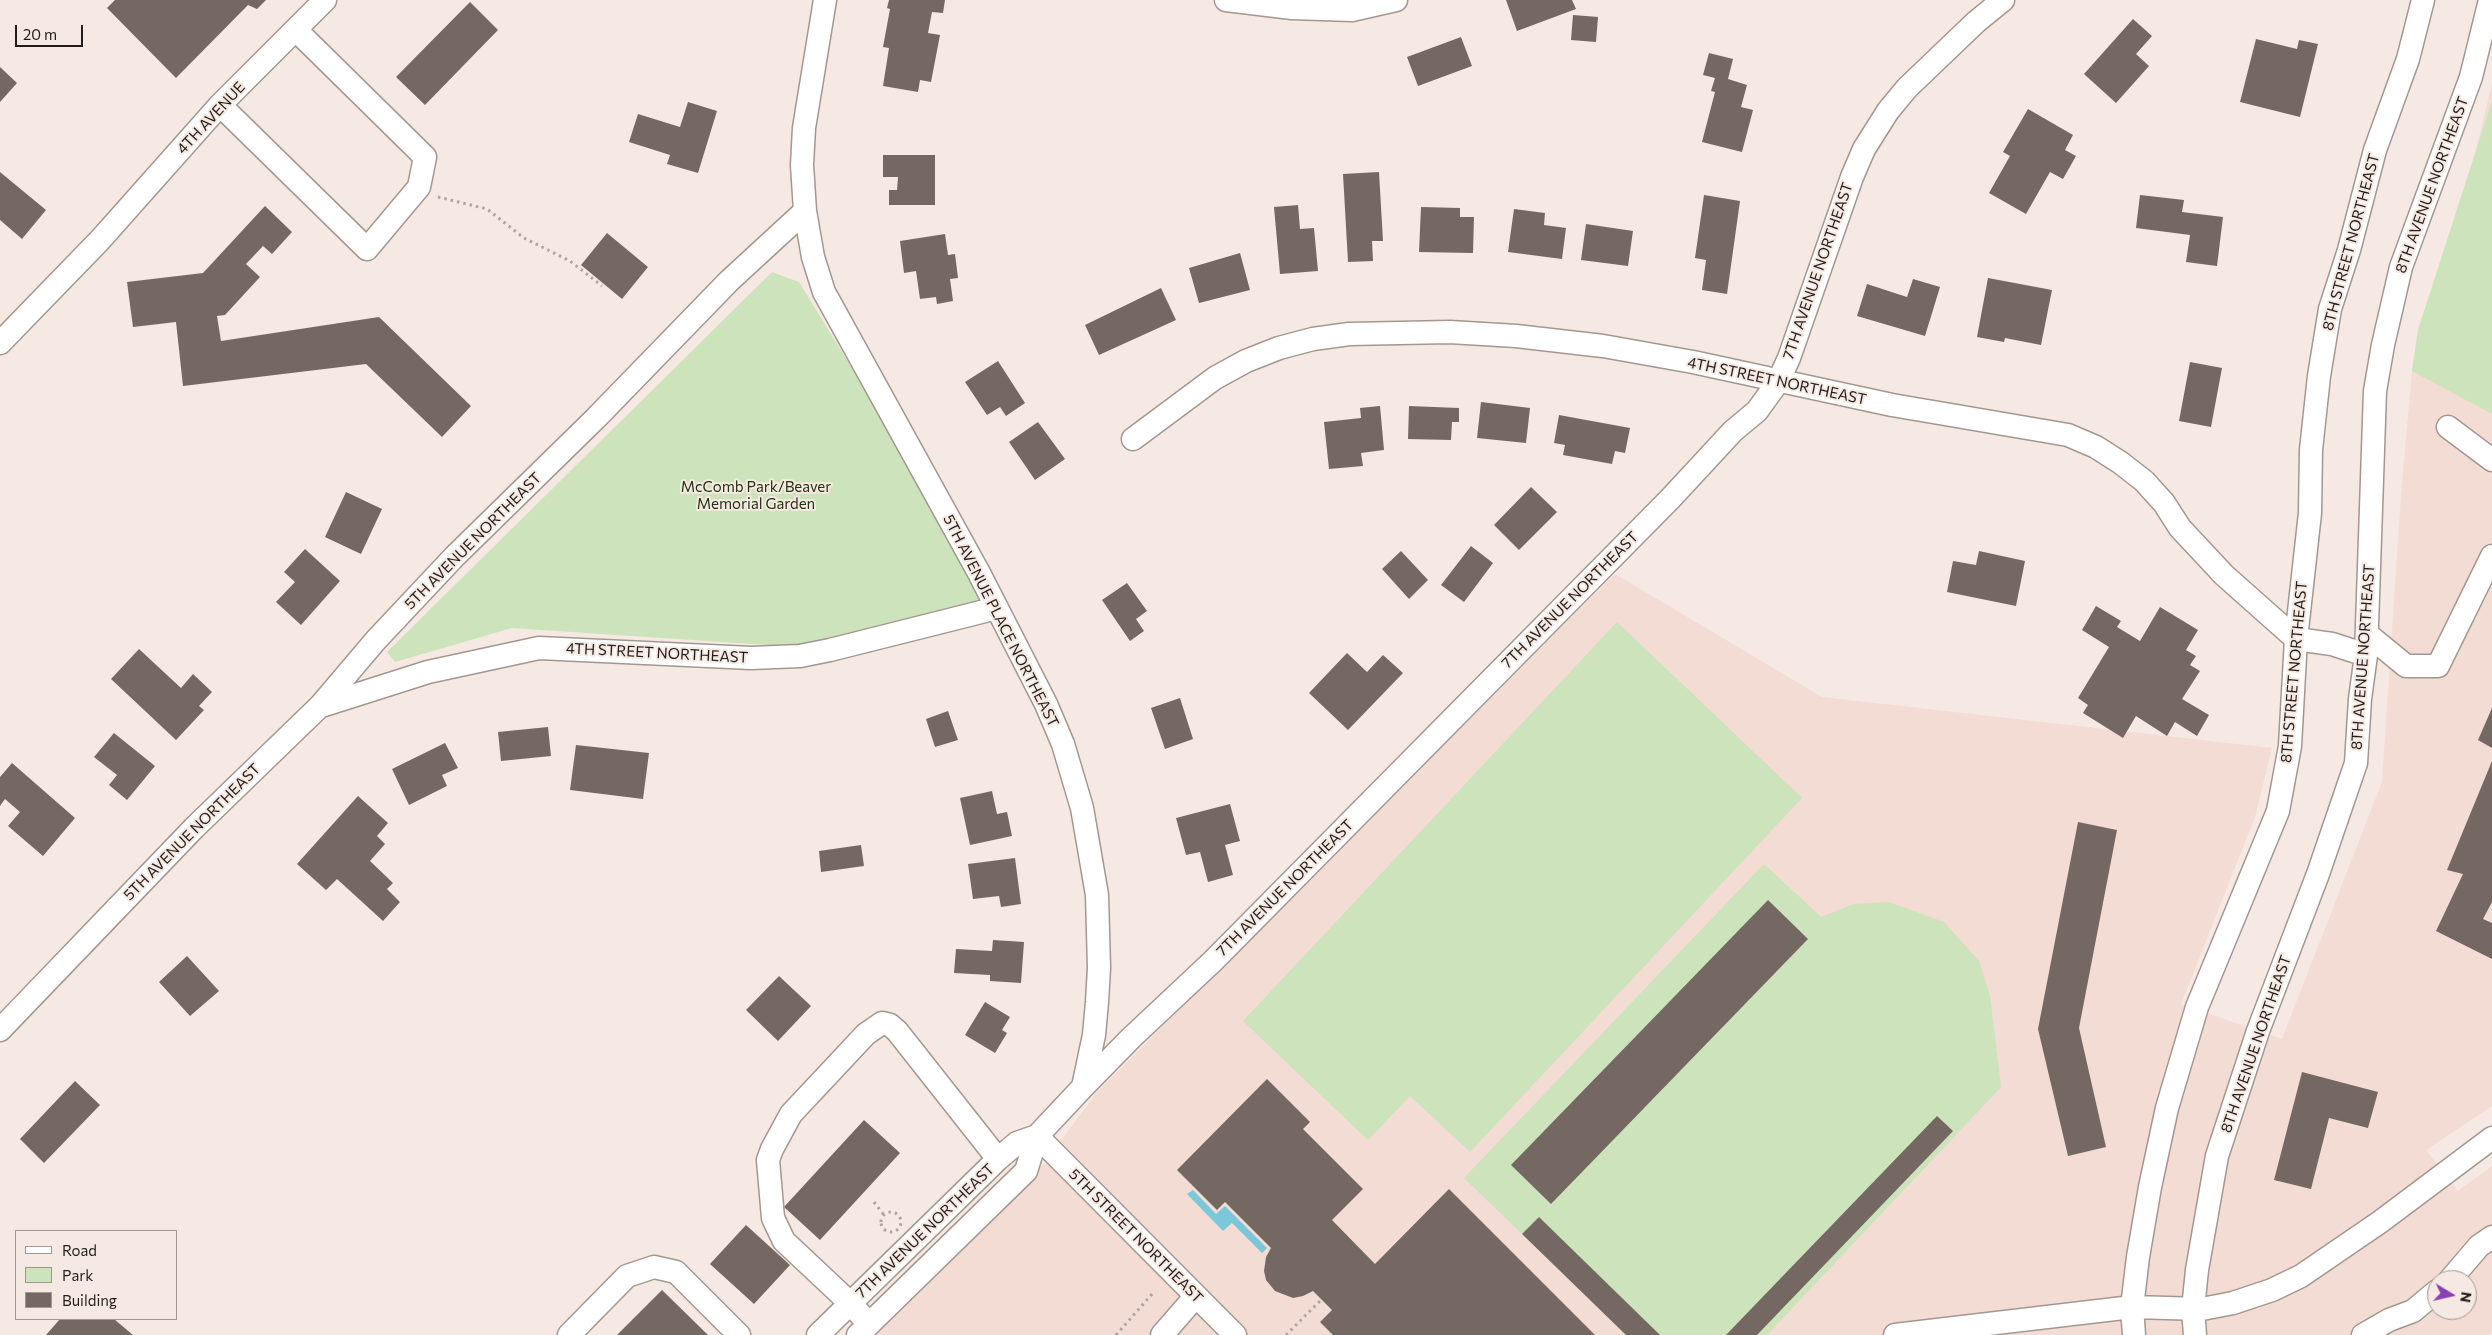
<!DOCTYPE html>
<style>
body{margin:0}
#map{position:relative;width:2492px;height:1335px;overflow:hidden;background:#f6e8e2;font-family:Commissioner,sans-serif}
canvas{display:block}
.legend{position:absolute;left:15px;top:1230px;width:162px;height:90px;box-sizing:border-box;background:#f6e8e2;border:1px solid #a19792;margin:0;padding:6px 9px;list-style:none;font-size:15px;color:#221d1b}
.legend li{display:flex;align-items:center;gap:10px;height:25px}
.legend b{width:25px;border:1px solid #a19792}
.north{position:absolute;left:2427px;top:1270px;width:50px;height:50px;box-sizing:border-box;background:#f6e8e2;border:1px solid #a19792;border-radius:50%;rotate:99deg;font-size:14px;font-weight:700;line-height:20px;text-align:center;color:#221d1b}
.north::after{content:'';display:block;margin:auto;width:18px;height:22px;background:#8941b4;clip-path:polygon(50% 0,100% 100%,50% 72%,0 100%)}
.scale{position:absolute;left:15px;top:25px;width:68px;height:22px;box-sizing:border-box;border:2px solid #221d1b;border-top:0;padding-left:6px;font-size:15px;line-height:18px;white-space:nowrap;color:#221d1b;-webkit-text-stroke:4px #f6e8e2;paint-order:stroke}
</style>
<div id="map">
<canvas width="2492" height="1335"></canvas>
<ul class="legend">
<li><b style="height:6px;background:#fff"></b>Road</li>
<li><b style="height:14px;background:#cce3bc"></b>Park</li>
<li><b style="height:14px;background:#756863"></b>Building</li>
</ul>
<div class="north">N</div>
<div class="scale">20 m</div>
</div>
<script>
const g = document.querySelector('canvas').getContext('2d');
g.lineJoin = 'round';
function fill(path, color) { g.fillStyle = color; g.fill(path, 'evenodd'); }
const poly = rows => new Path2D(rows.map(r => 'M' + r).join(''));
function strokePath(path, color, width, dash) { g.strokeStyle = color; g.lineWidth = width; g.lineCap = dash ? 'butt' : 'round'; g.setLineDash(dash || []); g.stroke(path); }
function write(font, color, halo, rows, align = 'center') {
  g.font = font + ' Commissioner,sans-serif'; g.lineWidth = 4; g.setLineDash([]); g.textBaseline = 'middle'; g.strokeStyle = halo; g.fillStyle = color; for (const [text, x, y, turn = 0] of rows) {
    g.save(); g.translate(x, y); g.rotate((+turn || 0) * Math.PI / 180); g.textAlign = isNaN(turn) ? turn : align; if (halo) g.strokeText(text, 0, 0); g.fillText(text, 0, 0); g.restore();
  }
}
fill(poly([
 [2492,84,2492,1106,2426,1150,2458,1191,2492,1166,2492,1331,2490,1335,874,1335,1038,1171,1098,1091,1615,574,1822,697,2272,748,2255,817,2181,1004,2282,1039,2382,782,2401,496,2412,371,2418,330,2475,154],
 [2437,1280,2467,1280,2467,1310,2437,1310]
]), '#f3dcd3');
fill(poly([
 [2492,101,2492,414,2412,371,2418,330],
 [772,272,799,282,992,597,799,647,512,628,395,662,387,652],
 [1617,622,1802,798,1470,1152,1410,1096,1368,1140,1243,1021],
 [1764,864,1821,917,1854,904,1889,902,1944,922,1979,961,1990,996,2001,1087,1767,1335,1627,1335,1464,1178]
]), '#cce3bc');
fill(poly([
 [1193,1190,1216,1214,1225,1206,1267,1248,1262,1253,1232,1223,1223,1231,1187,1194]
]), '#7bc8db');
fill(poly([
 [115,0,266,0,257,9,248,5,176,78,107,8],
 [889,0,945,0,943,13,932,12,928,33,940,35,931,82,920,80,918,92,883,86,889,48,883,47,890,9,887,8],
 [1506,0,1572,0,1576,9,1517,31],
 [470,2,498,30,425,105,396,77],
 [1573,15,1598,17,1596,42,1571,40],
 [2133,19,2152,36,2136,54,2149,66,2116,103,2084,74],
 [1461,37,1472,66,1418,86,1407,57],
 [2256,39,2297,49,2299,40,2318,44,2300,117,2240,102],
 [1709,53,1733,59,1728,79,1747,85,1741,107,1753,110,1742,152,1702,142,1715,92,1711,91,1715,78,1703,75],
 [0,67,17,83,0,102],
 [688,102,717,111,698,173,667,164,670,155,629,142,638,114,680,127],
 [2028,109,2073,135,2065,150,2076,156,2063,179,2050,172,2026,214,1989,193,2010,156,2003,152],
 [883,155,935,155,935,205,889,205,889,190,897,190,898,177,883,177],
 [0,172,46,210,22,239,0,220],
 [1379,172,1383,241,1372,241,1373,261,1348,262,1343,174],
 [1704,195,1740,201,1727,294,1702,290,1706,260,1695,258],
 [2140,195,2184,200,2182,212,2223,217,2217,266,2186,262,2190,235,2136,228],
 [1298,205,1300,229,1314,228,1318,271,1280,274,1274,207],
 [265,206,292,232,272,254,263,246,246,264,260,277,225,315,217,316,221,341,379,317,471,406,442,437,366,364,183,386,176,322,133,327,127,282,203,273],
 [1421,207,1460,208,1460,217,1474,217,1473,253,1419,252],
 [1514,209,1545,213,1544,225,1566,228,1562,259,1508,252],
 [1586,224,1633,231,1628,266,1581,260],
 [607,233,648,267,622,299,581,265],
 [945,234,948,255,955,254,958,278,950,279,953,301,937,304,936,297,920,299,916,271,904,273,900,241],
 [1240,253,1250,290,1199,303,1189,268],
 [1988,278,2052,290,2041,345,2005,338,2004,342,1977,337],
 [1913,279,1940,287,1925,336,1857,316,1867,284,1907,297],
 [1161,288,1176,320,1099,355,1085,325],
 [998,361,1025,403,1006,416,1000,407,987,415,965,382],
 [2190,362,2222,368,2211,427,2179,421],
 [1481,402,1530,408,1526,443,1477,438],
 [1380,406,1384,450,1361,453,1363,466,1329,469,1324,422,1361,418,1360,408],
 [1409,406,1459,408,1459,422,1452,422,1451,440,1408,439],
 [1559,415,1630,428,1625,453,1615,451,1612,464,1563,455,1565,445,1554,443],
 [1038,422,1065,459,1035,480,1009,442],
 [1531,487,1557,512,1519,550,1494,525],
 [346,492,382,509,361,554,325,537],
 [1471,546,1493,563,1464,602,1441,585],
 [305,549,340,581,301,625,276,602,295,582,284,572],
 [1401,551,1428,580,1409,599,1382,569],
 [1979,551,2025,561,2016,606,1947,592,1953,561,1976,565],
 [1127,583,1147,611,1136,619,1144,631,1130,641,1102,600],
 [2096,606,2121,621,2117,627,2140,641,2160,607,2198,630,2186,650,2196,656,2190,665,2200,671,2182,699,2209,715,2197,736,2175,722,2167,736,2136,716,2123,738,2083,713,2088,705,2078,698,2109,647,2082,630],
 [139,649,181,688,193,674,212,692,199,706,204,710,176,740,111,679],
 [1347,653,1367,672,1383,655,1403,673,1348,730,1309,693],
 [1180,698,1193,739,1165,749,1151,708],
 [2492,708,2492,748,2478,740],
 [948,711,958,740,935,747,926,719],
 [548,727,551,756,501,761,498,732],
 [114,733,155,766,127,800,109,785,117,775,94,757],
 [445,743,458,768,442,775,447,786,409,805,392,769],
 [576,745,649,753,643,799,570,790],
 [2492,761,2492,902,2483,919,2492,923,2492,959,2436,931,2463,874,2447,870],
 [12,763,75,818,43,856,8,826,20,812,5,799,0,806,0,777],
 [992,791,997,814,1007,812,1012,836,970,845,960,798],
 [358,796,388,823,377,836,385,844,370,861,393,883,387,889,400,902,383,921,337,879,326,890,297,864],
 [1230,804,1240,841,1225,845,1233,875,1208,882,1200,852,1186,855,1176,818],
 [2078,822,2117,830,2079,1028,2106,1147,2068,1156,2038,1029],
 [861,845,864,866,821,872,819,851],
 [1015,858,1021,904,1001,907,999,896,973,899,968,864],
 [1768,900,1808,939,1551,1204,1511,1165],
 [993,940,1024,942,1021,983,990,981,990,975,954,973,956,949,992,951],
 [187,956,219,991,190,1016,159,982],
 [779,976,811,1006,778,1041,746,1010],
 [985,1002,1010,1017,1002,1030,1007,1033,995,1053,965,1035],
 [2302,1072,2378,1092,2368,1128,2329,1118,2311,1189,2274,1180],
 [1267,1079,1310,1122,1303,1129,1363,1189,1332,1220,1375,1264,1449,1189,1595,1335,1333,1335,1320,1322,1332,1310,1313,1291,1303,1296,1293,1298,1275,1291,1266,1280,1264,1271,1266,1257,1271,1248,1225,1202,1217,1210,1177,1170],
 [75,1081,100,1105,44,1163,20,1139],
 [1937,1116,1953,1131,1757,1335,1726,1335],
 [864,1120,900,1153,820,1240,784,1207],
 [1539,1217,1660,1335,1626,1335,1522,1234],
 [746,1225,790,1265,754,1304,710,1264],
 [662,1290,708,1335,617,1335],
 [60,1319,114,1319,133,1335,46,1335]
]), '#756863');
const minor = poly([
 [1226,0,1292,8,1352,10,1396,0],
 [220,105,367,249,419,187,425,157,296,30],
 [805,211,813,257,824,292,979,573,1046,704,1063,744,1082,808,1097,895,1099,968,1097,1002,1094,1035,1083,1087],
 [0,343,100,240,220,105,325,0],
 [2448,427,2492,460],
 [1133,439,1215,378,1246,361,1279,348,1313,339,1349,334,1450,332,1516,336,1603,346,1693,362,1892,405,2068,435,2096,447,2121,463,2144,481,2164,503,2180,528,2224,575,2296,639,2332,644,2366,655],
 [2367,634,2406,666,2438,666,2492,556],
 [321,706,428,672,539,648,751,658,800,656,830,650,997,608],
 [0,1030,194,828,320,706,376,640,455,556,596,418,729,281,805,211,802,165,804,128,825,0],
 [1037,1136,1235,1335],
 [2450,1280,2479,1246,2492,1237],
 [869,1324,850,1303,784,1241,773,1218,768,1160,772,1149,791,1114,866,1034,882,1023,890,1025,897,1031,998,1159],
 [569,1335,627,1276,654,1267,676,1272,739,1335],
 [818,1335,998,1159,1017,1143,1037,1136],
 [858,1335,1026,1171,1037,1136,1083,1087,1131,1038,1213,961,1670,499,1733,431,1757,411,1778,382,1789,358,1852,177,1864,149,1888,111,1907,88,1976,22,2003,0],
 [1162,1335,1196,1296],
 [1895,1335,2132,1307,2202,1309,2233,1303,2272,1290,2301,1276,2380,1222,2492,1138],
 [2134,1335,2132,1307,2138,1257,2150,1187,2167,1108,2197,1007,2278,811,2290,746,2296,639,2310,513,2311,450,2319,376,2330,309,2349,250,2375,150,2408,59,2423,0],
 [2195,1335,2193,1309,2197,1270,2217,1156,2258,1031,2318,874,2356,763,2360,699,2366,655,2375,391,2383,345,2401,267,2471,77,2490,0],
 [2363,1335,2389,1320,2413,1311,2437,1291]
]);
strokePath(minor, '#a49791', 25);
strokePath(poly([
 [438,197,487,209,524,238,570,261,602,286],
 [874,1202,884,1215],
 '881 1222a10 10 0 1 1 20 0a10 10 0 1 1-20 0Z',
 [1116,1335,1153,1293],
 [1286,1335,1322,1299]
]), '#b0a5a0', 3, [2.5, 4]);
strokePath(minor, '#fff', 22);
write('15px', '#221d1b', '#f6e8e2', [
 ["4TH AVENUE",211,118,-47],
 ["8TH AVENUE NORTHEAST",2432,185,-70],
 ["8TH STREET NORTHEAST",2351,242,-75],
 ["7TH AVENUE NORTHEAST",1818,271,-71],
 ["4TH STREET NORTHEAST",1777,381,12],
 ["5TH AVENUE NORTHEAST",473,541,-45],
 ["7TH AVENUE NORTHEAST",1570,600,-45],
 ["5TH AVENUE PLACE NORTHEAST",1001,621,63],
 ["4TH STREET NORTHEAST",657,653,3],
 ["8TH AVENUE NORTHEAST",2363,657,-86],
 ["8TH STREET NORTHEAST",2294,672,-85],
 ["5TH AVENUE NORTHEAST",192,832,-45],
 ["7TH AVENUE NORTHEAST",1285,888,-45],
 ["8TH AVENUE NORTHEAST",2256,1044,-71],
 ["7TH AVENUE NORTHEAST",925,1231,-44],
 ["5TH STREET NORTHEAST",1136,1236,45]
]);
write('15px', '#20340e', '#f6e8e2', [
 ["McComb Park/Beaver",756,487],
 ["Memorial Garden",756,504]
]);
</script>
